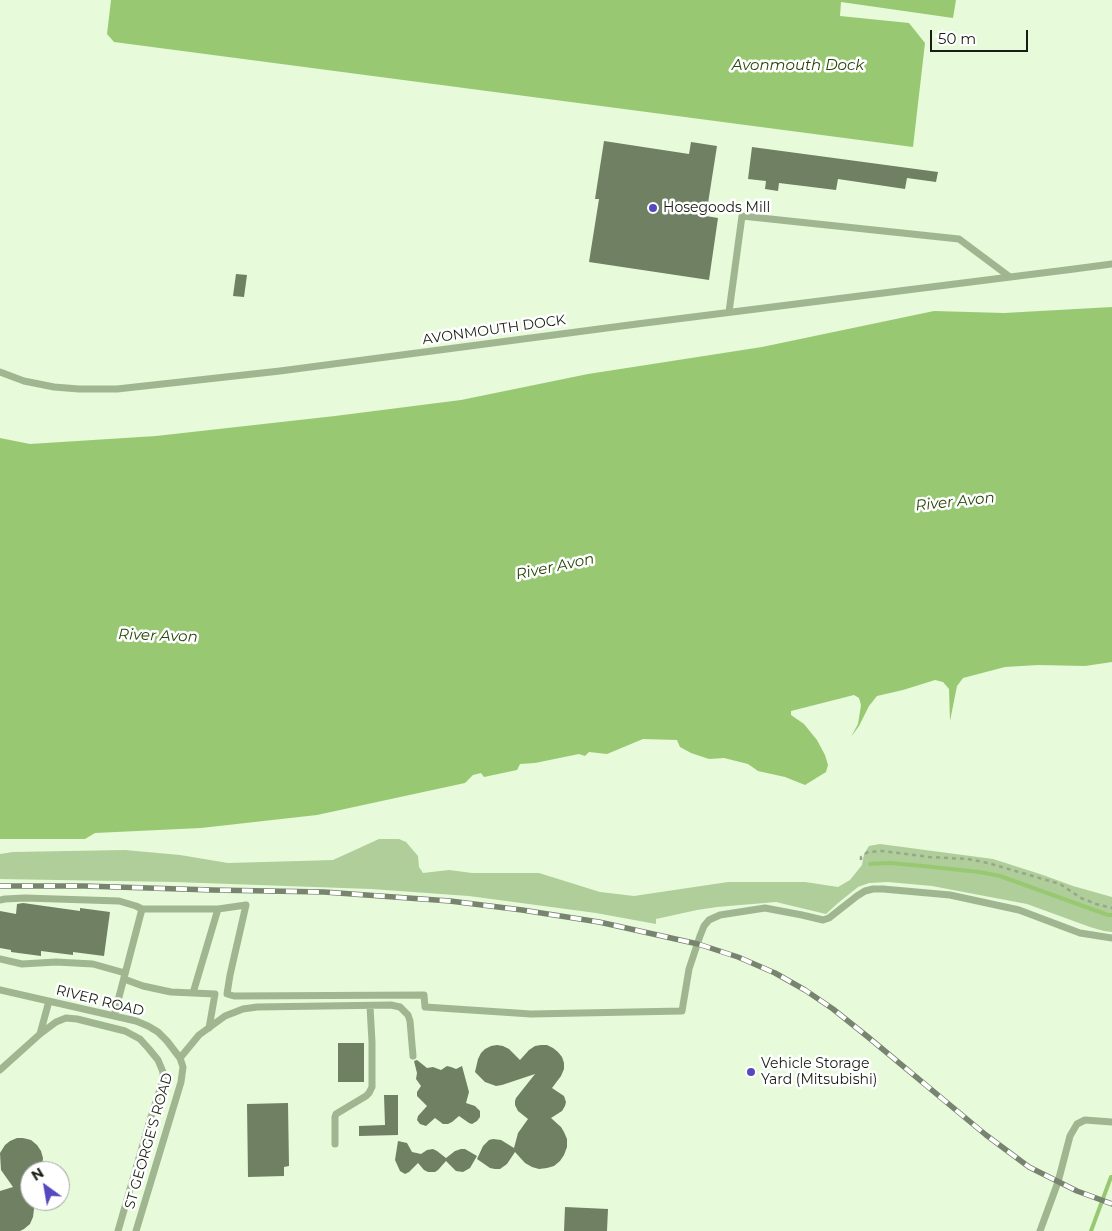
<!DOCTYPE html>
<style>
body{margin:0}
#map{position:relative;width:1112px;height:1231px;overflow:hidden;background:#e7fada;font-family:Montserrat,sans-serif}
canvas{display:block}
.north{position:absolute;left:20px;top:1161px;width:50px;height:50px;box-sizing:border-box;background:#fff;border:1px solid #a2a5a0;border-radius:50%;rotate:328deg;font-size:14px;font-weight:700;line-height:20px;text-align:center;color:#171d12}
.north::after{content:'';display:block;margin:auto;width:18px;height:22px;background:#5649c0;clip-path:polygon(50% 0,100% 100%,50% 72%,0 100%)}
.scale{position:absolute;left:930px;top:30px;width:98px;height:22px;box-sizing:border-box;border:2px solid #171d12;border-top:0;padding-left:6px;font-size:15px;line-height:18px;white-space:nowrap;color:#171d12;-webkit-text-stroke:4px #fff;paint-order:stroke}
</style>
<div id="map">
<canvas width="1112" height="1231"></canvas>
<div class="north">N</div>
<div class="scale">50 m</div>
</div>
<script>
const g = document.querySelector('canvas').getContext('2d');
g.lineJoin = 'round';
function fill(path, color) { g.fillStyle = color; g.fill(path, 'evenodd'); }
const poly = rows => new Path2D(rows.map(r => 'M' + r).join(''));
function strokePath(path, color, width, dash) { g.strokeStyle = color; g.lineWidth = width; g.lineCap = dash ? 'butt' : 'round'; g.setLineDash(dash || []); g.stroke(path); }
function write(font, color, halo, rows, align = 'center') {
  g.font = font + ' Montserrat,sans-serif'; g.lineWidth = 5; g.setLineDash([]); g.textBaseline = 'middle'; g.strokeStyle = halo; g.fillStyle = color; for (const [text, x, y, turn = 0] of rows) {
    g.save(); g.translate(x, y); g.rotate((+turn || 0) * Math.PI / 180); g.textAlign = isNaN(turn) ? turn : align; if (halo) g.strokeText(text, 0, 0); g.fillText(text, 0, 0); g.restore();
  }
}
fill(poly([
 [379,839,399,839,406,842,418,856,419,867,423,873,449,870,472,873,539,873,600,892,634,896,728,882,805,882,838,887,850,880,862,865,864,854,869,846,880,844,993,859,1043,875,1073,886,1112,897,1112,932,1104,931,1090,927,1027,904,932,886,888,882,869,883,858,887,838,903,826,914,776,902,717,907,697,910,656,919,656,924,596,913,469,896,371,889,175,882,0,879,0,854,13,852,125,850,180,855,228,863,300,861,333,860]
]), '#afce99');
fill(poly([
 [111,0,956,0,953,18,841,2,840,16,909,23,925,43,913,147,114,42,107,34],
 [1112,307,1112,662,1085,666,1038,665,1005,667,963,678,957,686,950,721,949,689,943,682,935,680,903,690,877,696,869,706,859,726,851,737,858,724,861,705,859,698,854,695,791,711,791,715,804,724,817,740,825,755,828,765,826,772,805,785,785,777,758,771,748,764,724,758,709,759,691,753,680,747,677,740,643,739,607,754,589,752,585,756,579,754,535,763,520,764,517,770,484,777,481,773,473,775,465,783,317,815,201,828,95,833,85,839,0,839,0,438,30,444,156,436,335,416,461,400,588,374,762,347,934,311,1004,313]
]), '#98c972');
strokePath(poly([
 [870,864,890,863,923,866,979,872,1000,876,1108,915,1112,915],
 [1091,1231,1111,1177]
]), '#98c972', 4);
fill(poly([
 [604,141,689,154,691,142,717,146,706,216,718,218,709,280,589,262,599,199,595,199],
 [752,147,938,172,936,182,907,178,905,189,838,179,836,190,779,183,778,191,765,189,766,181,748,179],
 [236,274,247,275,244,297,233,296],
 [23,903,80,911,80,908,110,912,104,956,73,952,73,955,41,951,41,956,11,952,11,950,0,948,0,911,16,914,17,904],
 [338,1043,364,1043,364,1082,338,1082],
 [497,1045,503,1046,509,1049,520,1060,529,1050,535,1046,541,1045,547,1045,553,1048,558,1052,562,1057,564,1063,564,1069,561,1076,552,1088,564,1096,566,1102,565,1106,562,1111,551,1118,561,1127,564,1132,567,1139,567,1147,564,1155,560,1161,554,1166,547,1168,539,1169,532,1167,525,1163,515,1152,507,1164,500,1169,495,1169,490,1168,477,1159,483,1146,489,1140,493,1139,501,1140,514,1148,518,1133,528,1119,518,1111,515,1105,515,1101,516,1098,535,1074,502,1085,496,1086,485,1082,475,1072,478,1059,481,1053,485,1049,491,1046],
 [417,1060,427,1068,433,1067,441,1070,447,1066,451,1067,456,1069,462,1066,469,1092,466,1103,475,1106,480,1111,480,1117,477,1121,472,1124,469,1123,459,1116,452,1122,448,1124,443,1124,435,1118,426,1126,420,1124,417,1120,418,1116,427,1106,417,1096,417,1092,421,1086,416,1079,417,1073,414,1061],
 [384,1095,398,1095,398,1135,359,1136,359,1126,385,1125],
 [288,1103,289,1166,284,1167,284,1176,248,1177,247,1104],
 [17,1138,23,1138,31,1140,37,1145,41,1151,43,1158,42,1166,40,1171,30,1171,30,1180,20,1185,30,1199,30,1201,32,1202,34,1209,33,1217,30,1224,24,1229,20,1231,0,1231,0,1191,13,1187,1,1170,0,1153,5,1145,10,1141],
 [398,1141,407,1143,412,1152,421,1154,427,1150,433,1149,437,1151,446,1158,455,1151,461,1149,465,1149,477,1156,470,1168,463,1172,456,1171,446,1161,438,1170,435,1172,428,1172,424,1170,418,1163,409,1172,405,1174,400,1171,395,1160],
 [565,1207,608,1209,607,1231,564,1231]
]), '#6f8063');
strokePath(poly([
 [861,860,861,857,868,852,882,851,929,857,968,859,988,863,1060,884,1081,898,1096,904,1112,908]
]), '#98a68e', 2.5, [4, 4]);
strokePath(poly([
 [729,312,742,216,959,239,1010,277],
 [0,372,24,381,54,387,79,389,117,389,280,371,637,324,1074,269,1112,264],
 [0,900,5,899,25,898,119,901,136,906,142,909,218,909,246,905,230,975,227,994,234,996,424,995,425,1007,531,1014,682,1011,689,969,700,936,704,926,709,920,720,915,765,908,802,915,823,920,829,918,857,896,865,891,873,889,883,889,950,895,1019,910,1080,933,1112,938],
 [0,959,22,964,56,962,93,964,125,973],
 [124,979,143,986,171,992,193,993,218,909],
 [0,990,136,1021,148,1026,158,1032,167,1041,180,1058,183,1067,181,1082,136,1231],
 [193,993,215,994,209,1028],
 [114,1016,142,909],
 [40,1034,56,1022,66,1018,77,1019,125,1031,140,1039,149,1049,158,1060,163,1072,163,1080,150,1120,118,1231],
 [180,1058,199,1035,225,1016,243,1009,257,1007,391,1005,400,1007,408,1015,410,1021,413,1056],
 [0,1070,40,1034,49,1001],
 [335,1144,335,1117,336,1114,366,1096,369,1093,372,1087,372,1042,370,1006],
 [1040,1231,1058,1182,1070,1136,1077,1124,1085,1120,1112,1122]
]), '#a0b691', 7);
const rail = poly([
 [0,886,84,886,212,890,324,892,450,901,522,910,599,922,698,944,738,957,775,973,805,990,833,1009,868,1037,986,1135,1029,1167,1077,1191,1112,1204]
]);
strokePath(rail, '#78846f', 5.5);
strokePath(rail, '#fff', 4, [11]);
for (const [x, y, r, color] of [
 [653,208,5,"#5649c0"],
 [751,1072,5,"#5649c0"]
]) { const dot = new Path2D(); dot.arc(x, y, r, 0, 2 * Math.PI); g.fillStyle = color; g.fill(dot); strokePath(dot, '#fff', 2); }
write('14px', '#171d12', '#fff', [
 ["Hosegoods Mill",663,208],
 ["Vehicle Storage",761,1064],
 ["Yard (Mitsubishi)",761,1080]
], 'left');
write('14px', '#171d12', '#fff', [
 ["AVONMOUTH DOCK",494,330,-8],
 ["RIVER ROAD",100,1001,14],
 ["ST GEORGE'S ROAD",149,1141,-74]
]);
write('italic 15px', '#274506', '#fff', [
 ["Avonmouth Dock",798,66],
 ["River Avon",955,502,-6],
 ["River Avon",555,567,-12],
 ["River Avon",158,636,2]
]);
</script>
